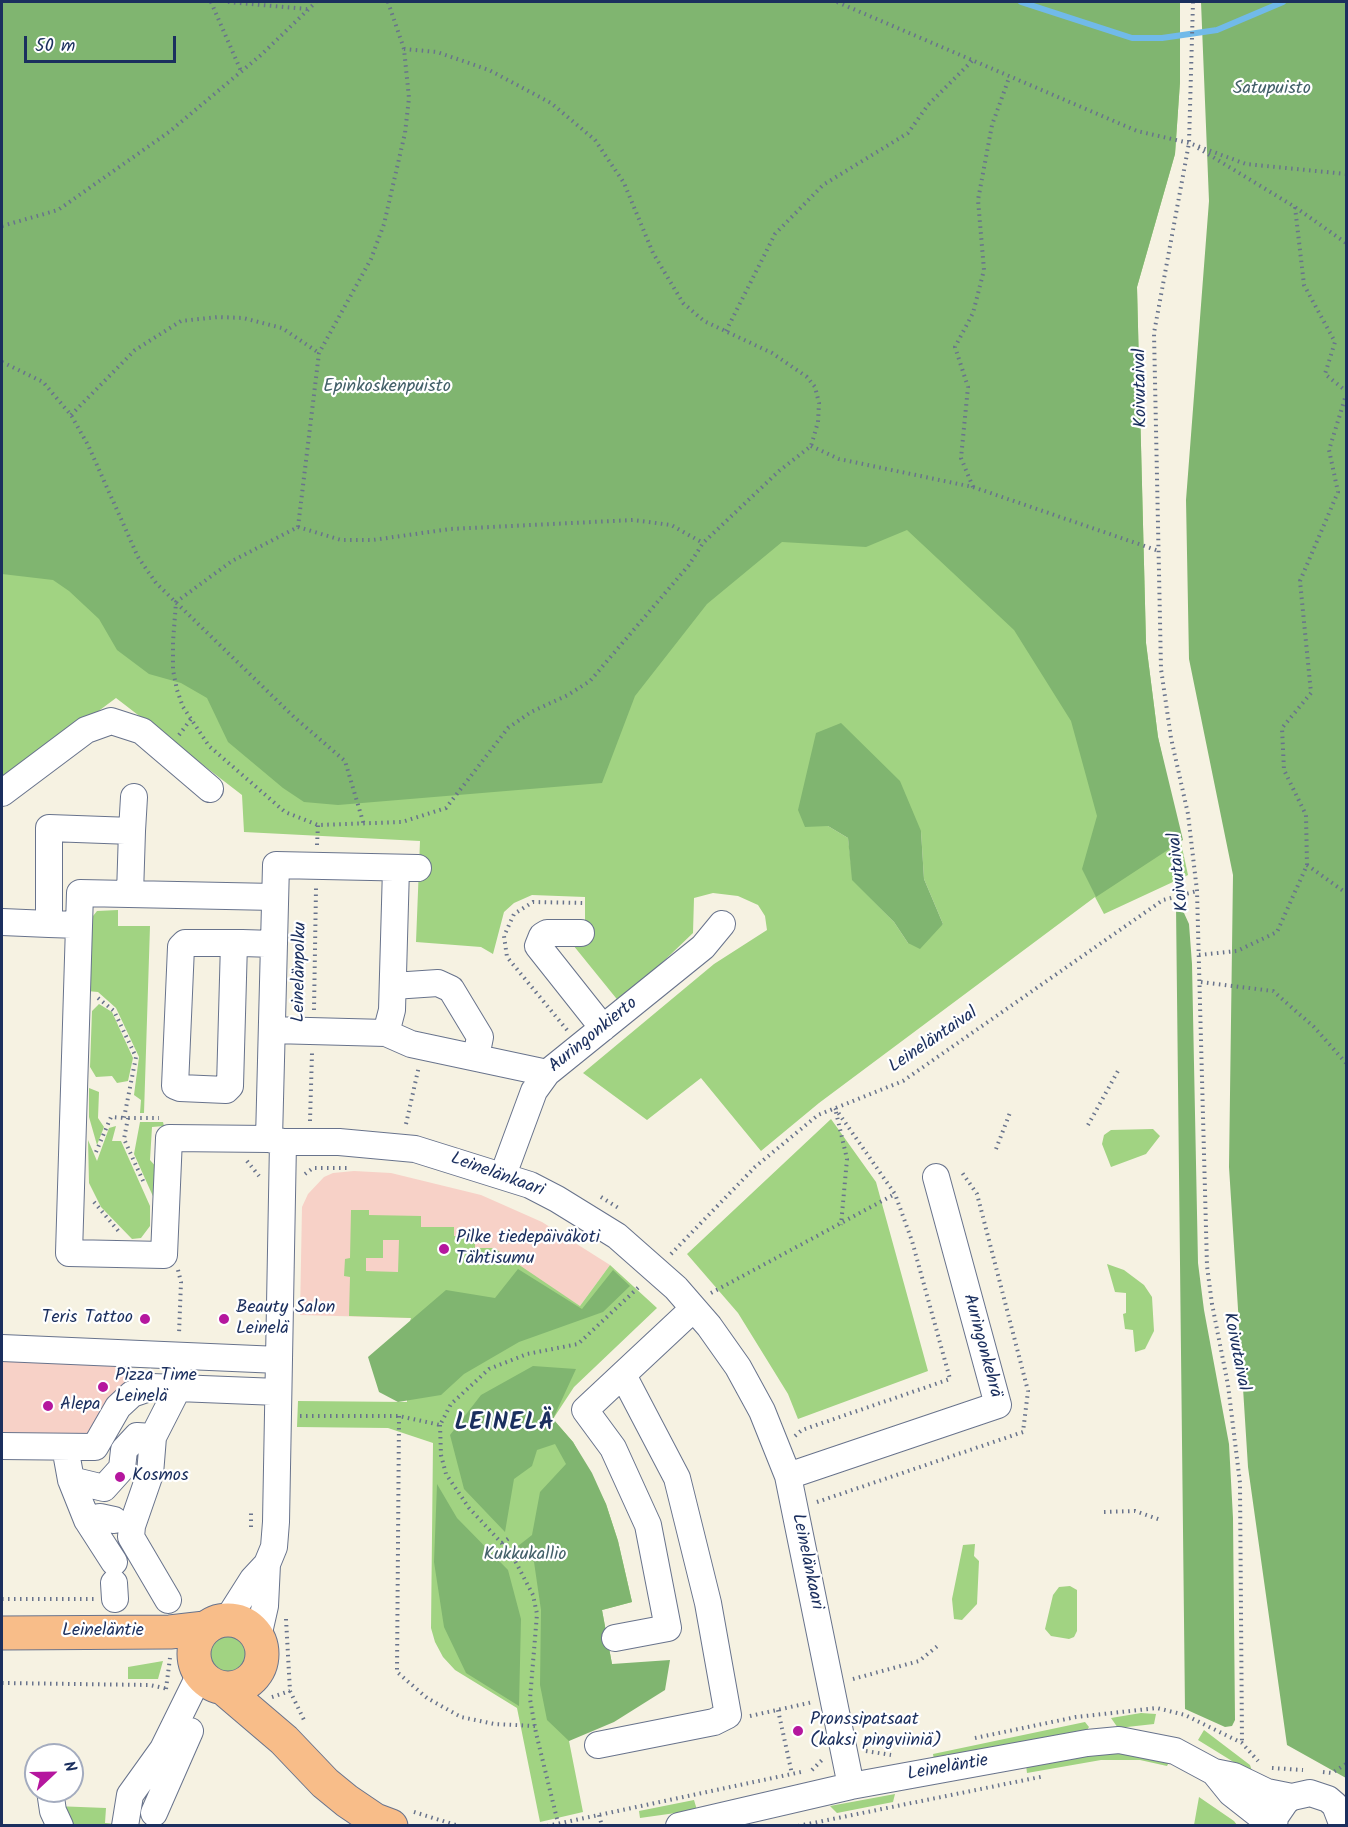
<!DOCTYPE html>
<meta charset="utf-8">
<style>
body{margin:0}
#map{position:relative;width:1348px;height:1827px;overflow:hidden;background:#f6f2e2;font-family:Kalam,sans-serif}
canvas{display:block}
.frame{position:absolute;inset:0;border:3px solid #1b2f5e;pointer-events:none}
.north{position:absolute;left:24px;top:1743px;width:60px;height:60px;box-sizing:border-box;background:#fff;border:2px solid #a4acbf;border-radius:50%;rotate:68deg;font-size:16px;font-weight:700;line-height:24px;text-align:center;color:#1b2f5e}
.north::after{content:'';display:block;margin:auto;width:21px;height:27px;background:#b5179e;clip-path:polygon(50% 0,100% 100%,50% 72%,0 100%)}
.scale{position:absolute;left:24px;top:36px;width:152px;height:27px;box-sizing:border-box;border:3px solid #1b2f5e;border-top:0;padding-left:8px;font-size:18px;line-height:21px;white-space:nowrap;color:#1b2f5e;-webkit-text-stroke:4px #fff;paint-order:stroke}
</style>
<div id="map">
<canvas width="1348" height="1827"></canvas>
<div class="frame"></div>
<div class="north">N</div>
<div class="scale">50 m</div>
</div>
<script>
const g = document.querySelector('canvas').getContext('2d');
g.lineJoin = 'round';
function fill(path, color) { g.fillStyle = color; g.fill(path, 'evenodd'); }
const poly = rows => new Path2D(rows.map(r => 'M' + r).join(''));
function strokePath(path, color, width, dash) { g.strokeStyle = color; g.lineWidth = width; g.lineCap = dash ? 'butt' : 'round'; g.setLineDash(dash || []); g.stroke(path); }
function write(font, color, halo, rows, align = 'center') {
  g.font = font + ' Kalam,sans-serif'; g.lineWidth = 4.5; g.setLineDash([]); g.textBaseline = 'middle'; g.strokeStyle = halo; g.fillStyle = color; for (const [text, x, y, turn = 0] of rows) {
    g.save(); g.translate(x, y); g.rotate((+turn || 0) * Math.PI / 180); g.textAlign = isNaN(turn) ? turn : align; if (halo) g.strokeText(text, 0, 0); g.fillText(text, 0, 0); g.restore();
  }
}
fill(poly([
 [354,1171,391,1173,481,1195,542,1222,610,1265,580,1306,516,1265,411,1318,300,1315,302,1207,308,1194,324,1177,333,1173],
 [2,1357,128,1363,125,1387,99,1437,2,1434]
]), '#f7d1c7');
fill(poly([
 [2,2,1180,2,1180,82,1175,154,1137,287,1146,643,1158,737,1188,875,1104,914,1095,897,819,1103,761,1151,701,1078,647,1120,583,1073,714,964,767,930,765,916,758,905,738,896,713,893,694,898,693,933,620,1003,573,945,585,922,585,897,532,895,514,903,504,912,493,954,481,947,416,942,420,841,244,832,242,795,116,698,2,783],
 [828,826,921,831,924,879,943,924,908,943,894,922,853,880,848,838],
 [118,910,118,926,150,926,144,1113,140,1113,141,1100,134,1095,139,1057,116,1008,98,992,87,991,89,921,97,911],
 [99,1004,112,1012,133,1058,128,1081,117,1083,112,1076,96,1077,90,1067,92,1011],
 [89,1088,99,1092,98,1118,104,1127,97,1145,89,1117],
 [831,1119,876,1182,928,1371,798,1419,788,1394,738,1313,687,1254],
 [140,1122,163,1122,164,1126,152,1127,150,1160,158,1169,156,1203,134,1154],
 [116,1126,112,1141,121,1141,150,1206,150,1226,141,1238,132,1239,101,1207,89,1183,88,1140,97,1161,109,1128],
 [1153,1129,1160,1136,1146,1154,1111,1167,1102,1144,1104,1135,1111,1130],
 [351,1210,369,1210,369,1215,421,1216,421,1227,454,1227,454,1236,475,1236,475,1248,494,1248,580,1306,610,1265,657,1308,574,1387,553,1419,573,1442,606,1504,618,1541,632,1602,602,1610,612,1664,569,1741,583,1812,540,1822,517,1708,455,1670,443,1657,435,1642,431,1628,433,1443,388,1428,297,1427,298,1401,407,1402,408,1328,411,1318,349,1316,350,1277,344,1276,345,1259,350,1258],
 [383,1240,399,1240,398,1272,366,1271,366,1258,383,1258],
 [1107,1264,1124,1270,1144,1285,1152,1297,1154,1331,1145,1349,1135,1352,1133,1330,1125,1329,1123,1314,1126,1313,1126,1293,1115,1292],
 [975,1544,974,1556,979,1561,977,1604,962,1620,954,1619,952,1599,963,1545],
 [1070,1586,1077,1590,1077,1631,1074,1637,1069,1639,1051,1636,1045,1629,1053,1595,1059,1587],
 '206 1654a22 22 0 1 1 44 0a22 22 0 1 1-44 0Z',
 [163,1661,158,1679,128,1679,128,1667],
 [1141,1713,1156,1714,1154,1724,1118,1728,1111,1718],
 [1085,1722,1089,1727,1085,1733,934,1760,933,1754],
 [1204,1730,1250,1765,1253,1774,1198,1740],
 [1127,1752,1170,1760,1167,1766,1140,1760,1101,1760,1027,1773,1026,1765,1061,1758],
 [895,1794,893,1802,837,1813,830,1806],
 [1199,1797,1234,1821,1237,1825,1194,1825],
 [694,1800,697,1810,640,1818,639,1811],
 [55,1806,106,1808,105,1823,116,1824,69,1825]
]), '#a1d382');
fill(poly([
 [2,2,1180,2,1180,82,1175,154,1137,287,1146,643,1158,737,1183,840,1096,897,1082,869,1097,816,1071,721,1014,630,907,530,866,547,782,542,707,604,635,696,602,783,338,805,304,802,283,788,228,742,207,698,181,683,149,674,117,650,99,619,69,591,53,580,2,574],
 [1201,2,1346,2,1346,1778,1287,1745,1248,1467,1229,1167,1233,875,1189,659,1186,500,1209,201],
 [841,723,900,781,921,831,924,879,943,924,920,949,908,943,894,922,852,880,848,838,828,826,805,827,798,810,816,733],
 [1176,906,1184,913,1189,924,1192,964,1198,1263,1204,1310,1229,1444,1233,1518,1235,1720,1232,1726,1225,1727,1185,1709],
 [518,1269,582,1309,613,1270,630,1286,603,1312,519,1342,464,1374,441,1395,398,1402,379,1392,368,1357,446,1290,495,1298],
 [533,1366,576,1369,553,1419,573,1442,592,1473,606,1504,618,1541,632,1602,602,1610,612,1664,670,1660,665,1690,614,1722,569,1741,547,1720,540,1685,541,1610,534,1562,518,1546,532,1535,540,1492,566,1464,555,1444,537,1450,532,1466,514,1479,505,1532,464,1489,450,1435,481,1395],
 [437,1484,457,1518,508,1570,521,1619,519,1706,466,1673,444,1627,434,1562]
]), '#80b570');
strokePath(poly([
 [1021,2,1132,38,1162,38,1217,30,1283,2]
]), '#71bae9', 6);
const minor = poly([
 [2,793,86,730,111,721,142,731,210,789],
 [132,831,134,797],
 [2,922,49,924],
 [79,925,49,924,49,828,132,831,130,894],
 [581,933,547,933,542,936,538,946,603,1028],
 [234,943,230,1086,226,1090,180,1088,175,1086,181,947,185,943,242,943,274,944],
 [393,986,438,983,451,989,480,1037,476,1057],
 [272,1030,386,1033,411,1044,547,1073],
 [386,1033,392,1010,396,868],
 [269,1139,169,1138,164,1255,69,1253,80,893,275,897],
 [283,1142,269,1139,276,865,418,868],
 [503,1175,534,1091,547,1073,703,947,722,924],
 [2,1348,279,1360],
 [2,1446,95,1447,118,1407,132,1394,152,1387,278,1392],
 [65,1447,71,1480,87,1520,114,1562],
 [788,1476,998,1405,936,1177],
 [71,1480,104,1488,122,1468,124,1450,137,1436,153,1437],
 [87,1520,100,1517,114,1520],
 [114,1583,115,1599],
 [168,1600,131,1537,132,1526,150,1474,153,1437,178,1388,179,1375],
 [227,1620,253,1579,267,1564],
 [258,1637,265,1606,267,1564,274,1547,276,1522,283,1142,339,1142,415,1149,530,1185,557,1199,617,1236,676,1288,709,1326,738,1367,762,1411,788,1476,851,1786],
 [615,1638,668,1628,648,1525,613,1448,585,1410,693,1309],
 [598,1745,714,1722,728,1715,708,1603,677,1478,623,1375],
 [1214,1772,1231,1793,1273,1826],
 [50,1791,53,1811,60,1826],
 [154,1813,190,1731],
 [125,1826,130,1795,163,1749,200,1674],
 [679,1826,851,1786,1087,1743,1119,1740,1175,1751,1214,1772,1234,1776,1267,1792,1292,1797],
 [1274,1826,1275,1817,1286,1801,1292,1797,1310,1793,1328,1799,1335,1805,1343,1826]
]);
const major = poly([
 '194 1654a34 34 0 1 1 68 0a34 34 0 1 1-68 0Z',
 [2,1633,170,1632,205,1628],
 [223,1688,284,1740,325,1783,347,1801,375,1820,391,1826]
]);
strokePath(minor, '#68738c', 28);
strokePath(major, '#68738c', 35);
strokePath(poly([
 [211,2,241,71],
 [228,2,307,9],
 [388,2,404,49,409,98,405,133,384,224,371,259,319,353,298,527,232,561,176,602,173,642,173,670,177,690,183,707,209,746,285,812,318,825,402,822,446,808,508,728,531,712,568,695,590,681,689,565,703,543,779,471,811,446,818,422,819,403,815,387,807,377,772,353,704,321,683,303,653,253,624,183,595,140,551,103,489,70,437,52,404,49],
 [837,2,1137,131,1189,143,1246,164,1346,174],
 [1193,2,1189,143,1154,333,1161,669,1171,738,1188,814,1197,891,1207,1266,1212,1304,1228,1385,1240,1483,1242,1743],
 [1198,148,1295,207,1346,243],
 [1295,207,1304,285,1335,342,1325,374,1346,391],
 [2,226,58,210,169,132,261,55,316,2],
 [726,331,775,234,823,185,908,133,928,105,972,61],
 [2,362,43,382,71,415,88,445,138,557,156,583,294,717,345,761,364,825],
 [71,415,135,350,181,321,218,317,243,318,282,328,319,353],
 [811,446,839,459,973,487,1159,551],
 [973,487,961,458,968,387,955,347,973,313,984,270,978,200,992,125,1009,78],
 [298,527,341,540,373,540,450,529,633,520,671,525,703,543],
 [179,735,191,719],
 [317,845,318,825],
 [1307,865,1346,893],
 [1199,955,1237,951,1277,932,1307,865,1306,815,1284,770,1282,728,1311,693,1300,581,1338,492,1329,450,1346,395],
 [1201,982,1273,991,1314,1027,1346,1063],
 [98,998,114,1011,136,1057,124,1118,159,1118],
 [314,1010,316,888],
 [567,1030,507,957,504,936,514,914,533,902,584,903],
 [836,1112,847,1159,841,1225],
 [128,1118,124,1139,144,1183],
 [310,1121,312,1053],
 [406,1124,419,1066],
 [1088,1125,1119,1069],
 [996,1149,1011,1110],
 [96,1152,111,1117,124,1118],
 [247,1161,259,1176],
 [305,1174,313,1168,349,1168],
 [601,1197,620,1209],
 [94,1202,120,1233],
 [671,1254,755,1167,818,1115,903,1081,1163,900,1197,891],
 [178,1270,181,1282,179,1334],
 [711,1293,895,1194],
 [300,1416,399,1416,440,1425,451,1404,489,1369,527,1354,578,1344,641,1285],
 [399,1416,397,1672,427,1698,461,1717,494,1724,535,1726],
 [440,1425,441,1455,446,1474,469,1508,511,1553,533,1595,537,1614,530,1699,536,1733,558,1823],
 [795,1436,802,1430,950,1379,912,1241,895,1194,835,1108],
 [817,1502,1023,1432,1028,1391,977,1194,961,1171],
 [1104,1512,1135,1511,1161,1520],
 [251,1527,251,1510],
 [502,1543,509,1538],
 [2,1599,94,1599],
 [286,1619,290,1691,305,1722],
 [853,1679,919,1661,940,1644],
 [2,1683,150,1685,168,1689],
 [166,1689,170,1658],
 [272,1697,290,1691],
 [778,1710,792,1774],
 [750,1716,813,1702],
 [975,1738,1076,1717,1157,1708,1185,1715,1242,1743,1258,1761],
 [866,1751,891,1755],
 [1272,1768,1303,1770],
 [812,1770,823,1759],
 [1323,1772,1332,1773,1346,1764],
 [414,1812,459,1826],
 [599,1815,602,1826],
 [547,1826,801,1772],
 [798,1826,1045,1776]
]), '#68738c', 4, [1.5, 4.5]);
strokePath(minor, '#fff', 26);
strokePath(major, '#f8bd89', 33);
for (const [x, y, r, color] of [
 [444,1249,6,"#b5179e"],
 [145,1319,6,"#b5179e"],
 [224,1319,6,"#b5179e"],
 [103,1387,6,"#b5179e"],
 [48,1406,6,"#b5179e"],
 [120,1477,6,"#b5179e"],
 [798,1731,6,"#b5179e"]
]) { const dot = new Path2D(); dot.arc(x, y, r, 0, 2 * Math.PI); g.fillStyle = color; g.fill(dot); strokePath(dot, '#fff', 2); }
write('18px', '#436069', '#fff', [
 ["Satupuisto",1272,90],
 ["Epinkoskenpuisto",387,388],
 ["Kukkukallio",525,1556]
]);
write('18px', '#1b2f5e', '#fff', [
 ["Koivutaival",1142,388,-91],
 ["Koivutaival",1180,872,-96],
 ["Leinelänpolku",301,972,-89],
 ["Auringonkierto",594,1036,-39],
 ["Leineläntaival",934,1041,-34],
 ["Leinelänkaari",497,1176,20],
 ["Auringonkehrä",981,1346,75],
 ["Koivutaival",1235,1352,79],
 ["Leinelänkaari",806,1562,78],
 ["Leineläntie",103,1632],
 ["Leineläntie",948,1769,-10]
]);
write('18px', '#1b2f5e', '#fff', [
 ["Pilke tiedepäiväkoti",456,1239],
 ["Tähtisumu",456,1260],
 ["Beauty Salon",236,1309],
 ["Leinelä",236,1330],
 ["Teris Tattoo",133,1319,"right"],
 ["Pizza Time",115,1377],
 ["Leinelä",115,1398],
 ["Alepa",60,1406],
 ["Kosmos",132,1477],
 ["Pronssipatsaat",810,1721],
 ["(kaksi pingviiniä)",810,1742]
], 'left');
g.letterSpacing = '1.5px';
write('bold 24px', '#1b2f5e', '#fff', [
 ["LEINELÄ",505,1425]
]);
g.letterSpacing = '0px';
</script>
